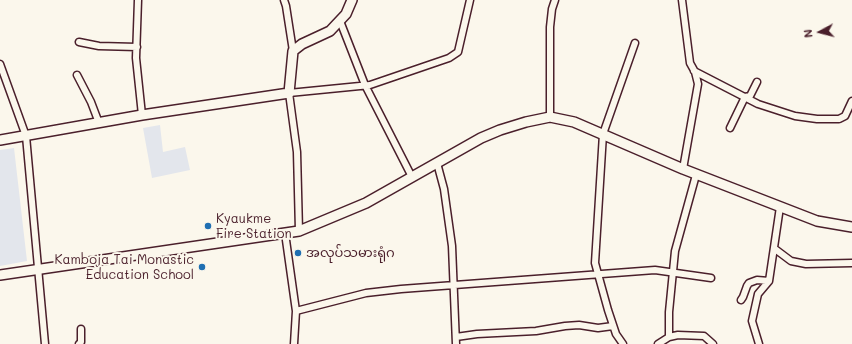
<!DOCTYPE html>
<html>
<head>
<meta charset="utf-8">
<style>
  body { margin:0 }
  #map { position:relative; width:852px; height:344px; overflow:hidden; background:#fbf7ec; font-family:Mali,sans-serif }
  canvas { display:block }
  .north { position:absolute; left:800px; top:12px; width:40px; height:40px; -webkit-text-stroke:3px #fbf7ec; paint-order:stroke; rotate:263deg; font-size:11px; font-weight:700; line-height:16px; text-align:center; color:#4a1f2b }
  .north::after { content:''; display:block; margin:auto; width:14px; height:18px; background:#4a1f2b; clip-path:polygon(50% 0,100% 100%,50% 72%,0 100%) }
</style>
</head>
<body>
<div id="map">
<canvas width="852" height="344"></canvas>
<div class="north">N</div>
</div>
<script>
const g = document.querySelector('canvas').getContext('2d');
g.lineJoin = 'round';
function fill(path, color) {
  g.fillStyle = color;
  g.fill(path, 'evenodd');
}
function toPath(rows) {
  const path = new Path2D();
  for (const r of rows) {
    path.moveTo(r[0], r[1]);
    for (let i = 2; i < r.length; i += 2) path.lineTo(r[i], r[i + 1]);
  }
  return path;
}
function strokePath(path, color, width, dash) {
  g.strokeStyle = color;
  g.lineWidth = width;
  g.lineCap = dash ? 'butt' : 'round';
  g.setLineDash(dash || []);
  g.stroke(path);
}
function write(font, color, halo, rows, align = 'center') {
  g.font = font + ' Mali,"Noto Sans Myanmar",sans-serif';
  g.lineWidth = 4;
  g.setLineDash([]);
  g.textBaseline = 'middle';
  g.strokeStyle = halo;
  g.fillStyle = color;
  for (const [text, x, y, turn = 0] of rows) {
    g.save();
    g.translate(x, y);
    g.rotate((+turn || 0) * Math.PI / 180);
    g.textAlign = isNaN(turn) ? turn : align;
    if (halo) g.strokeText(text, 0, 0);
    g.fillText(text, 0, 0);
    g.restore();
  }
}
fill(toPath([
  [160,125,163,152,185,147,190,170,152,178,143,128],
  [14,148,27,261,0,266,0,150]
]), '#e3e6ec');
const street = toPath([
  [138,0,136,58,142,115],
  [284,0,286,6,293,51],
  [682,0,690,63,695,72,698,84,683,169],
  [340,21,365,85,412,177],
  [79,42,99,46,137,47],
  [0,64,26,136,45,344],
  [694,71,758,104,795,116,817,119,839,119,845,116,852,101],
  [77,75,91,102,99,123],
  [550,117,550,27,552,9,555,0],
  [730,128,745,97,750,96,757,82],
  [437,163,444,189,452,246,456,344],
  [299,231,297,152,289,93,370,85,449,58,458,52,470,0],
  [285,233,296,311,294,344],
  [775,249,791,261,806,264,852,263],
  [741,300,743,297,747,286,749,283,757,280,769,281],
  [296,311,366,293,401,289,655,270,711,278],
  [456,337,477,334,536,331,565,326,579,325,598,328,613,326],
  [669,337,669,312,675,251,696,175],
  [79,344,81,342,81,329],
  [623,344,616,334,608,310,595,263,603,134,635,43],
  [658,344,669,337,678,335,704,336,713,344],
  [759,344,752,321,758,294,769,281,780,207]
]);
const secondary = toPath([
  [0,140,142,115,289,93,293,51,302,44,330,31,346,14,352,0],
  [0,275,299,231,366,203,481,138,500,130,526,122,550,117,574,122,683,169,817,221,852,227]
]);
strokePath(street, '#4a1f2b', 9);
strokePath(secondary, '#4a1f2b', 12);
strokePath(street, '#fbf7ec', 6);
strokePath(secondary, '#fbf7ec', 9);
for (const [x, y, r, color] of [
  [208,226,4,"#1f6fb2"],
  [298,253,4,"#1f6fb2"],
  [202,267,4,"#1f6fb2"]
]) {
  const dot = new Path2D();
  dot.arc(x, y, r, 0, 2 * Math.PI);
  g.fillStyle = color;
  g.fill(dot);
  strokePath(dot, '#fbf7ec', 1.5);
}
write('13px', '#4a1f2b', '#fbf7ec', [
  ["Kyaukme",216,219],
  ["Fire Station",216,234],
  ["အလုပ်သမားရုံဂ",306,253],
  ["Kamboja Tai Monastic",194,260,"right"],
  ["Education School",194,275,"right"]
], 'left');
</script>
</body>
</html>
